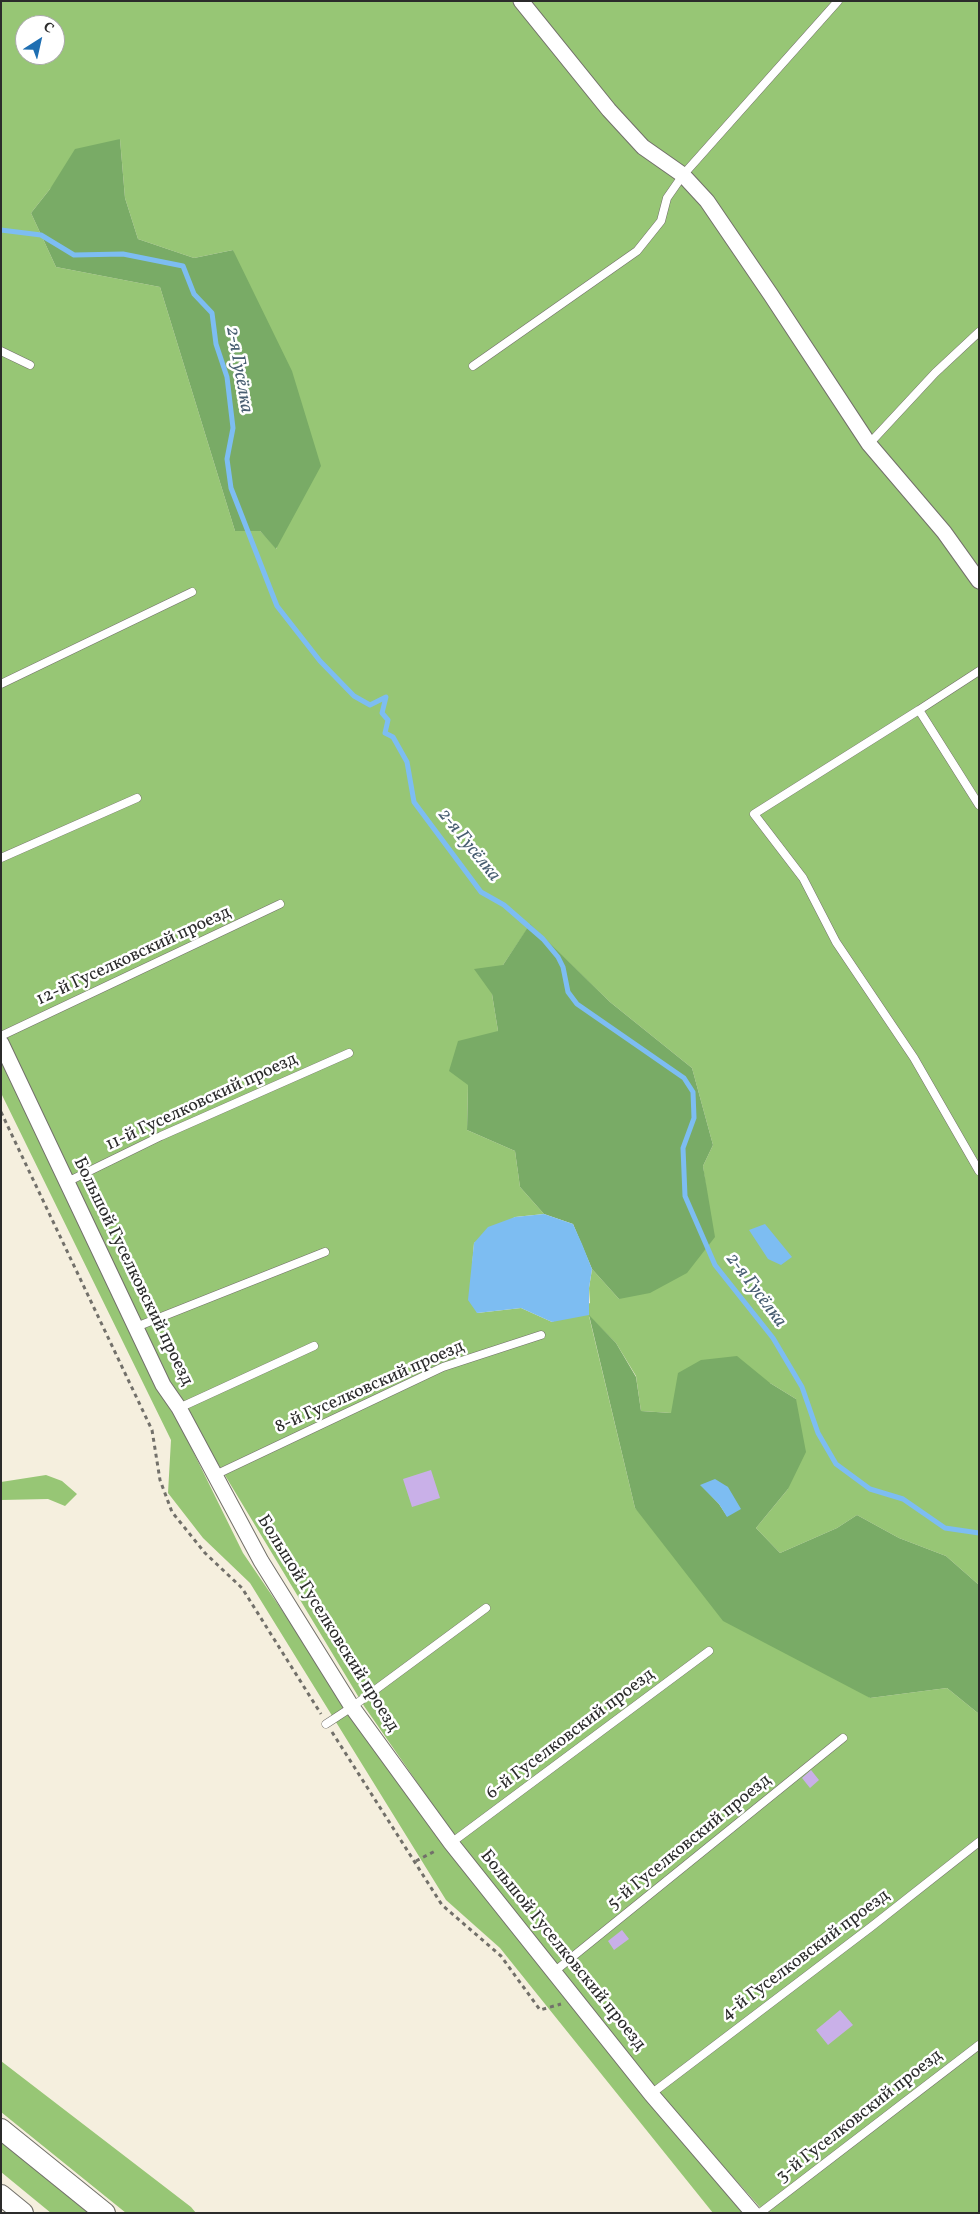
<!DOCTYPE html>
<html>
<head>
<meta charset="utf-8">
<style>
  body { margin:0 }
  #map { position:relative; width:980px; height:2214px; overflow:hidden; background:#f5efde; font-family:Vollkorn,serif }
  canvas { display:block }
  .frame { position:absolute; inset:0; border:2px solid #2b2b2b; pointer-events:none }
  .north { position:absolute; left:15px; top:15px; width:50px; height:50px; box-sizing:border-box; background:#fff; border:1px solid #aaa; border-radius:50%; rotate:35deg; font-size:14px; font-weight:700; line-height:20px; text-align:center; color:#2b2b2b }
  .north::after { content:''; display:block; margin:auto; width:18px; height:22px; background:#1f6fb2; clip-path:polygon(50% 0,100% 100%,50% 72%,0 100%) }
</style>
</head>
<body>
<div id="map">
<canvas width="980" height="2214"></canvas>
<div class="frame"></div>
<div class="north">С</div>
</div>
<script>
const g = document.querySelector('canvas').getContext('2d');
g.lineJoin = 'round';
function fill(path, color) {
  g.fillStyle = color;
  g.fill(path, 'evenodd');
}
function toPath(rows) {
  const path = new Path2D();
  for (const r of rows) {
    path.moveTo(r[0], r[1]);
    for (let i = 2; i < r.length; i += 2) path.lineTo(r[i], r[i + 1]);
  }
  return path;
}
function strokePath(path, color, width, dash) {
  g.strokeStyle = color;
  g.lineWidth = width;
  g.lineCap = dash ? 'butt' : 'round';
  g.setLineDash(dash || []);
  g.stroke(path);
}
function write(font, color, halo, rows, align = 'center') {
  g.font = font + ' Vollkorn,serif';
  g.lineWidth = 5;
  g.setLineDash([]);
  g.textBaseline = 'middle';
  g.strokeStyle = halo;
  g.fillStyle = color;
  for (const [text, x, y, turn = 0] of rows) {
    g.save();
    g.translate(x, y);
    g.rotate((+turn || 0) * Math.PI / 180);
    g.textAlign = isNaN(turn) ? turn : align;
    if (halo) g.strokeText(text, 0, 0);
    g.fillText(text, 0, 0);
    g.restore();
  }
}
fill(toPath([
  [1,1,979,1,979,1585,946,1556,899,1538,857,1515,837,1528,780,1553,756,1528,788,1489,796,1399,770,1383,671,1413,641,1411,636,1376,616,1343,589,1316,635,1508,870,1698,947,1688,979,1714,979,2213,765,2213,645,2078,453,1834,364,1706,170,1384,1,1029],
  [25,25,55,25,55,55,25,55],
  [120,139,125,198,138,239,194,258,233,250,277,549,260,531,235,531,160,287,56,267,31,213,50,189],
  [530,925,610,1002,692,1068,713,1145,703,1166,707,1196,619,1299,592,1269,589,1288,590,1303,552,1322,521,1308,477,1313,472,1267,474,1243,515,1217,544,1214,520,1187,515,1151,467,1130,468,1085,498,1031,492,994,503,965],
  [1,1061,243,1553,335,1688,748,2213,713,2213,500,1948,446,1900,250,1583,203,1538,168,1493,171,1440,1,1093],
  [46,1475,62,1481,77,1494,65,1506,48,1499,1,1500,1,1482],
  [1,2061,191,2207,196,2213,126,2213,1,2112],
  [1,2134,98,2213,51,2213,1,2172]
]), '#97c675');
fill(toPath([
  [120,139,125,198,138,239,194,258,233,250,292,371,321,466,276,549,260,531,235,531,160,287,56,267,31,213,50,189,75,149],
  [530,924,610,1002,692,1068,713,1145,703,1166,715,1237,687,1273,650,1293,619,1299,592,1269,573,1224,544,1214,520,1187,515,1151,467,1130,468,1085,449,1071,458,1041,498,1031,492,994,474,969,503,965],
  [589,1315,616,1343,636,1377,641,1411,671,1413,678,1373,701,1360,737,1356,770,1383,796,1399,806,1452,788,1489,756,1528,780,1553,837,1528,857,1515,899,1538,946,1556,979,1585,979,1714,947,1688,870,1698,723,1621,635,1508],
  [701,1485,728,1487,727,1516,719,1504]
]), '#79ab66');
fill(toPath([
  [544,1214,573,1224,582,1244,592,1269,589,1288,589,1315,552,1322,521,1308,477,1313,468,1300,474,1243,488,1227,515,1217],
  [765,1224,792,1257,781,1265,768,1259,749,1230],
  [715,1479,728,1487,741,1509,727,1517,719,1504,700,1485]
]), '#7dbdf2');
strokePath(toPath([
  [1,230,41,235,74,255,123,254,183,266,194,294,212,313,216,344,227,377,233,428,227,459,231,488,277,606,320,661,354,696,370,705,386,697,382,713,388,720,385,733,393,737,407,762,414,802,481,892,504,905,543,939,558,957,563,967,568,992,577,1004,684,1078,693,1092,694,1118,683,1148,685,1196,715,1265,773,1338,802,1387,818,1433,836,1464,870,1489,903,1499,945,1528,979,1533]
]), '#7dbdf2', 5);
fill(toPath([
  [431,1470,440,1498,412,1507,403,1479],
  [811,1770,819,1780,810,1788,802,1778],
  [622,1930,629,1939,614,1950,608,1941],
  [840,2010,853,2025,828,2045,816,2030]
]), '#c9b0e8');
const lane = toPath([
  [1,351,30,365],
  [473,366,637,251,661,221,667,198,683,175,838,1],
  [869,444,935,373,979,332],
  [1,684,192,592],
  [919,710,979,671],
  [979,805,919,710,754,814,803,878,836,942,914,1058,979,1171],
  [1,858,137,798],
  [1,1036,280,904],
  [67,1182,161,1136,349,1053],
  [136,1327,325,1252],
  [179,1408,314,1346],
  [215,1475,443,1367,541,1335],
  [326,1724,352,1707,486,1608],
  [451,1843,709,1651],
  [555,1971,843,1738],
  [651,2094,871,1927,979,1842],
  [760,2213,979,2045]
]);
const street = toPath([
  [521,1,609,110,643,147,683,175,707,201,771,295,869,444,944,532,979,581],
  [1,1043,163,1385,179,1408,261,1561,352,1707,451,1843,651,2094,753,2213]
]);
const secondary = toPath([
  [1,2129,105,2213],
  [1,2195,23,2213]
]);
strokePath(lane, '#72706a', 9);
strokePath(street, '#72706a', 17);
strokePath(secondary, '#72706a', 22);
strokePath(toPath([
  [1,1112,152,1430,160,1480,172,1512,205,1553,242,1588,321,1714],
  [332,1732,442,1905,501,1956,540,2010,561,2004],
  [416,1861,437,1850]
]), '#72706a', 3, [4, 4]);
strokePath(lane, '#fff', 8);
strokePath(street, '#fff', 15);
strokePath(secondary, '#fff', 20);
write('18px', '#2b2b2b', '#fff', [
  ["12-й Гуселковский проезд",134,957,-25],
  ["11-й Гуселковский проезд",202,1103,-25],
  ["Большой Гуселковский проезд",132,1272,64],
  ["8-й Гуселковский проезд",370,1388,-24],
  ["Большой Гуселковский проезд",327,1624,58],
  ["6-й Гуселковский проезд",571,1735,-37],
  ["5-й Гуселковский проезд",690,1843,-39],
  ["Большой Гуселковский проезд",562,1951,51],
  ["4-й Гуселковский проезд",806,1956,-37],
  ["3-й Гуселковский проезд",860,2117,-38]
]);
write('italic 19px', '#485e71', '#fff', [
  ["2-я Гусёлка",238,370,80],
  ["2-я Гусёлка",468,846,51],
  ["2-я Гусёлка",755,1291,53]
]);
</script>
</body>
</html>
